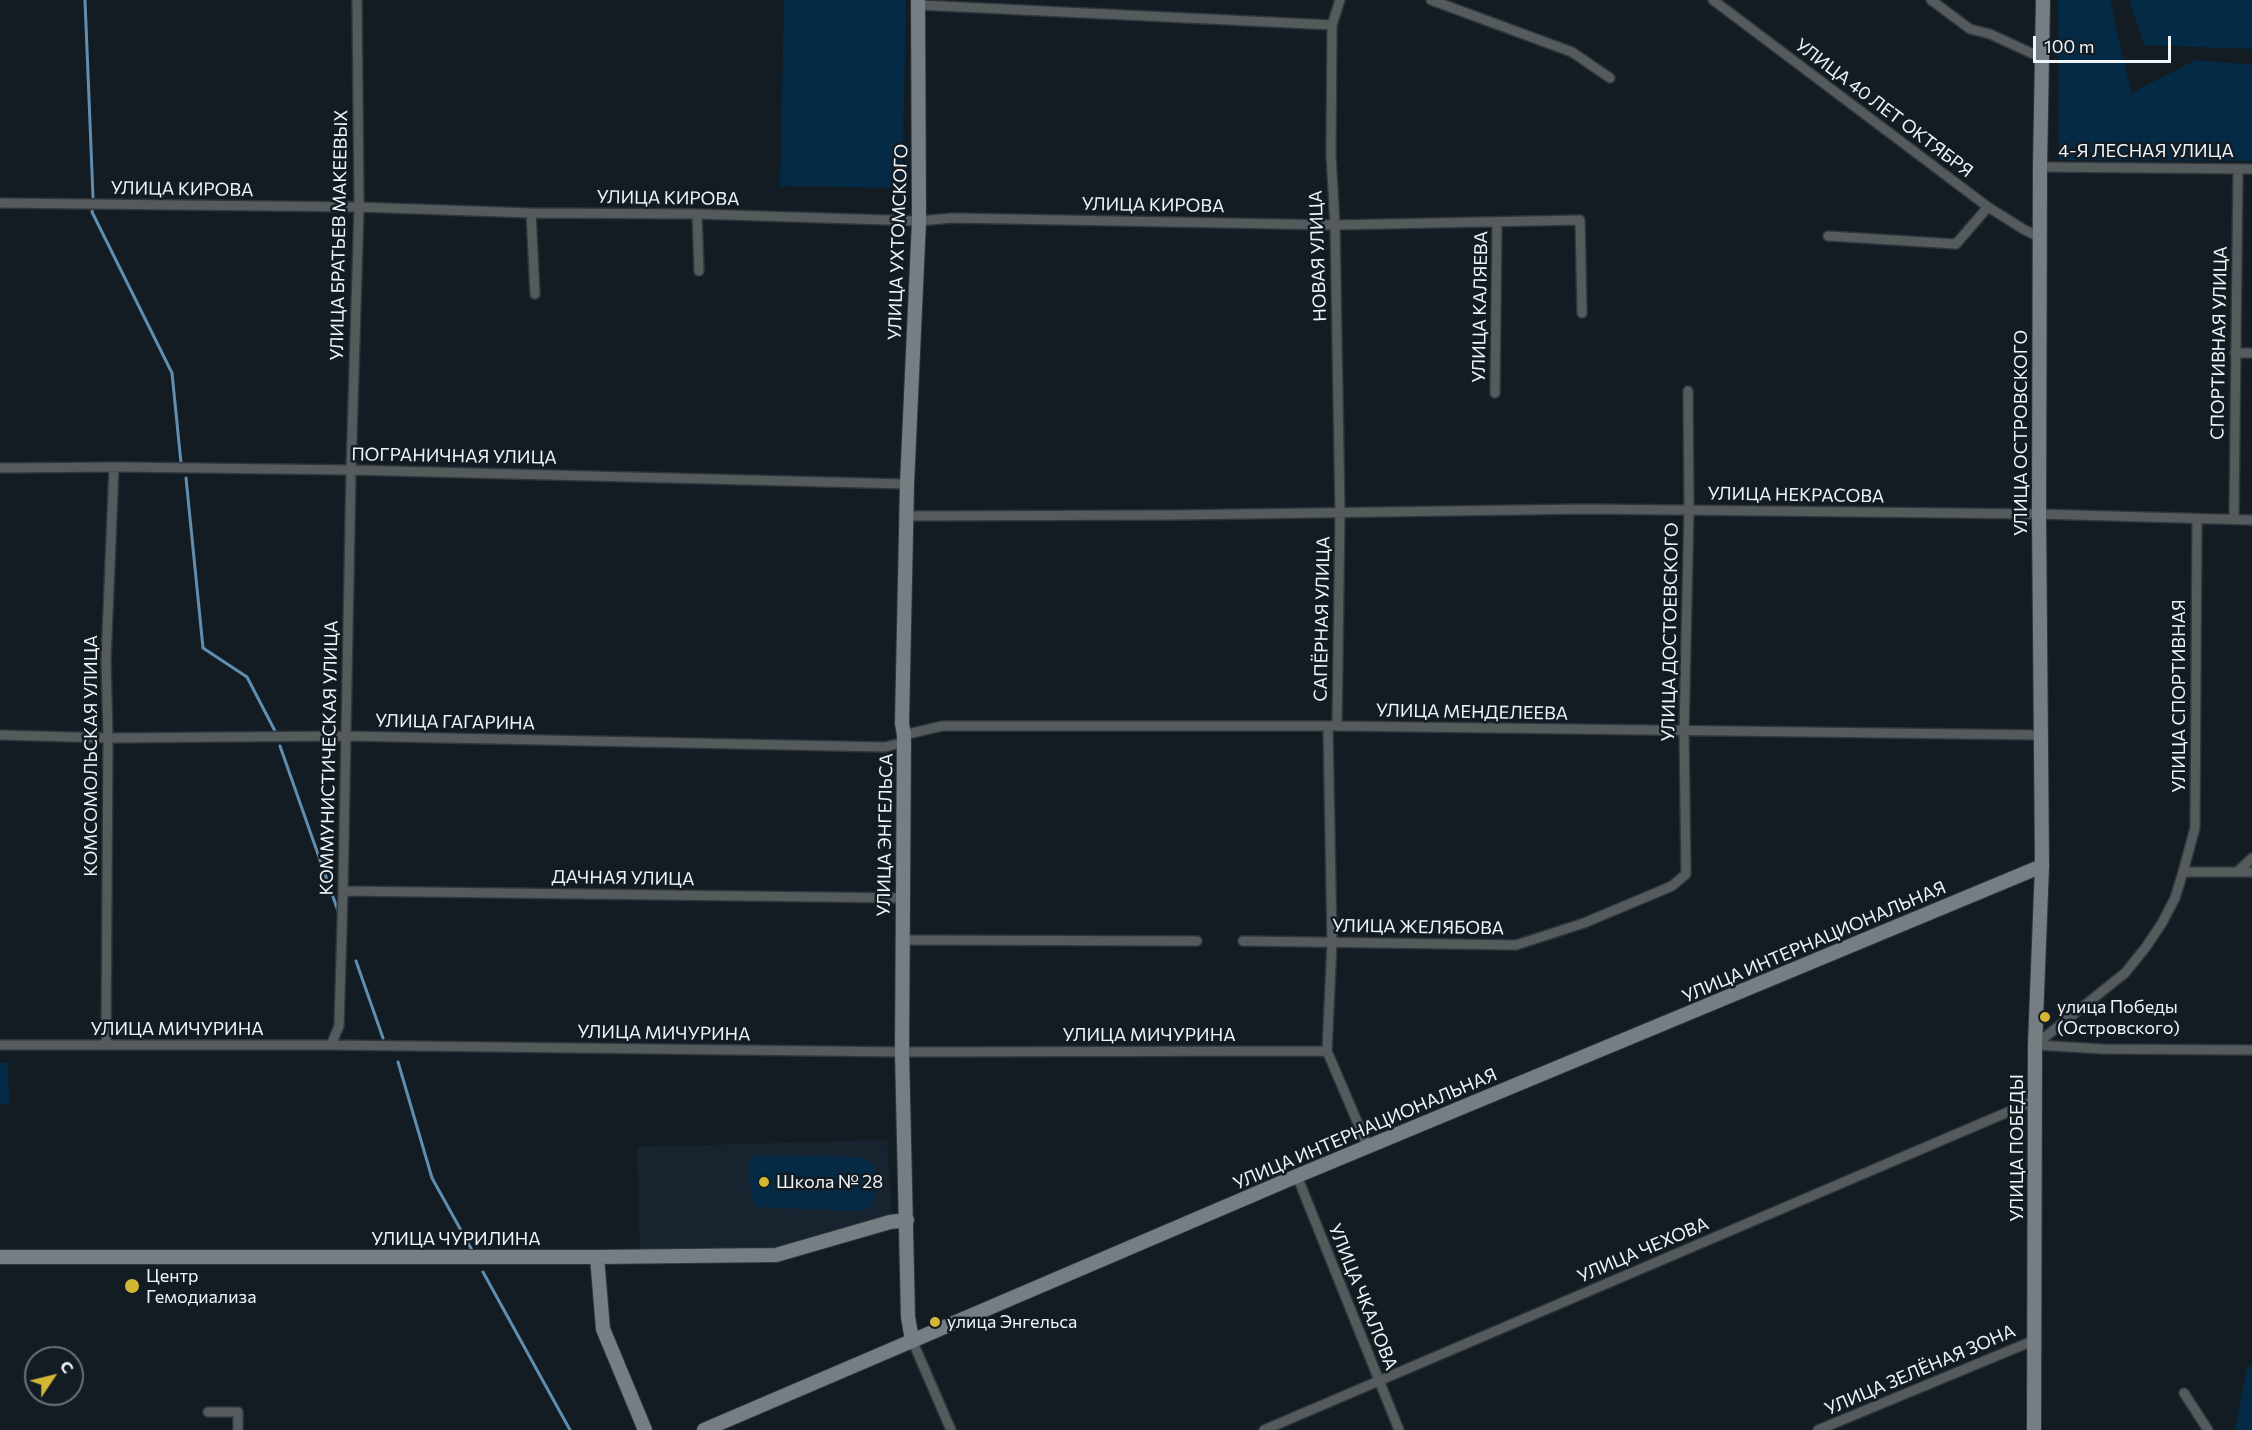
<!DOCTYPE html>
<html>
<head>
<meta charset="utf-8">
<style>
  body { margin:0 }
  #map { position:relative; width:2252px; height:1430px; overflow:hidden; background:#141c23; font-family:Commissioner,sans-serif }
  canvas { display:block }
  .north { position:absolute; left:24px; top:1346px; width:60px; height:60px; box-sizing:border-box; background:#141c23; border:2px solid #6c7279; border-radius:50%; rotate:55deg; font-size:16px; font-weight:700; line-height:24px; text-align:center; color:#eff4f9 }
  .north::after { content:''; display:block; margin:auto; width:21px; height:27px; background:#d4b635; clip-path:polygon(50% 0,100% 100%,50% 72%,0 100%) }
  .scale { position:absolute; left:2033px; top:36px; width:138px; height:27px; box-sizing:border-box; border:3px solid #eff4f9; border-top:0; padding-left:8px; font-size:18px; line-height:21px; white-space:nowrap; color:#eff4f9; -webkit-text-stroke:4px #141c23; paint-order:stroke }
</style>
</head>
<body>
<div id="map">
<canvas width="2252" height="1430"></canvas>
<div class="north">С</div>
<div class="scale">100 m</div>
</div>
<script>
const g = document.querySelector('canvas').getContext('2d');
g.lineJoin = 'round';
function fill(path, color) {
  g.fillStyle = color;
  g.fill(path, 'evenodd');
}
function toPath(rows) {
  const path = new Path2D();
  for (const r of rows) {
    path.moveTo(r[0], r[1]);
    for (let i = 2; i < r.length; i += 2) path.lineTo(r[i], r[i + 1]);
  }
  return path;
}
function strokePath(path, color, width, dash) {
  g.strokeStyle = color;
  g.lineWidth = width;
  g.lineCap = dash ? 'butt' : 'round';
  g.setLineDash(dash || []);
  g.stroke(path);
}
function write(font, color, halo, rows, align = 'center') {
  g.font = font + ' Commissioner,sans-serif';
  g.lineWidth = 5;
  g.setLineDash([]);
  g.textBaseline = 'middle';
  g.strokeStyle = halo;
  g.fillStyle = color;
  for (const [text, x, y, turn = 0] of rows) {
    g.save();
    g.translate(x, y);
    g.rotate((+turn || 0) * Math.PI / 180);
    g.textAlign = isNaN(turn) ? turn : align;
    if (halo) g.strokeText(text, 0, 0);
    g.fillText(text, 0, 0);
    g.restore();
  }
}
fill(toPath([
  [887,1140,892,1217,780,1248,640,1251,637,1147]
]), '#172430');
fill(toPath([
  [784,0,906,0,902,188,780,186],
  [2058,0,2110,0,2131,93,2196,60,2252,65,2252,161,2059,160],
  [2129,0,2252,0,2252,49,2144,45],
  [0,1063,8,1063,9,1104,0,1104],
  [754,1155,861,1157,872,1163,876,1171,876,1197,872,1206,863,1211,756,1207,752,1199,748,1164],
  [2252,1365,2252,1430,2235,1430,2247,1367]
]), '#052a45');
strokePath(toPath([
  [85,0,93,197],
  [93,208,92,212,172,373,181,463],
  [186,478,203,648,247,677,275,731],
  [280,746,338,911],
  [356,961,383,1038],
  [398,1062,432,1178,473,1252],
  [483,1272,570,1430]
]), '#608eb1', 3);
const street = toPath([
  [1431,0,1572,52,1610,78],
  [1713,0,1988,207,2023,229,2039,237],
  [1931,0,1970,29,1990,34,2042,58],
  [919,5,1332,25],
  [2040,167,2252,169],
  [0,203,359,207,531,213,697,214,919,221,952,218,1335,225,1580,220,1582,313],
  [531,213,535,294],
  [697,214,699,271],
  [1828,236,1956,244,1988,207],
  [2235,353,2252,353],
  [1495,393,1497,222],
  [0,468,121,467,351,470,907,484],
  [906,516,1175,515,1585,509,2039,514,2252,520],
  [2234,518,2238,169],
  [1337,726,1340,512,1335,225,1331,155,1332,25,1340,0],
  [1328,727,1332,942,1327,1051,1368,1147],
  [0,735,108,738,347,736,885,747,901,743,904,735,942,726,1337,726,2041,735],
  [2183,872,2195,828,2197,520],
  [2237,872,2252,858],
  [343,891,902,898],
  [903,940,1197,941],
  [1243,941,1516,945,1584,923,1672,886,1686,874,1684,731,1689,509,1688,391],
  [0,1045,331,1045,902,1052,1327,1051],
  [106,1045,108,738,106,660,114,467],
  [331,1045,339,1026,343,891,351,470,359,207,357,0],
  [2035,1045,2125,973,2146,947,2162,923,2175,898,2183,872,2252,872],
  [2035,1045,2103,1049,2252,1050],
  [1297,1176,1399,1430],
  [912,1340,951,1430],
  [2184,1393,2208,1430],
  [208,1412,238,1412,238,1430],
  [1264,1430,2036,1100],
  [1818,1430,2035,1340]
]);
const secondary = toPath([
  [0,1257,597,1257,776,1255,890,1222,907,1220],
  [597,1257,603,1329,645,1430],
  [912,1340,908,1317,902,1052,904,735,902,723,907,484,919,221,918,0],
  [704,1430,1297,1176,2042,866],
  [2034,1430,2035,1045,2042,866,2039,514,2040,167,2043,0]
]);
strokePath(street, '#2e363d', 12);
strokePath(secondary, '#2e363d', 16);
strokePath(street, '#555a5d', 9);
strokePath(secondary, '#767d83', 14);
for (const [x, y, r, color] of [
  [2045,1017,6,"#d4b635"],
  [764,1182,6,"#d4b635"],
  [132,1286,8,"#d4b635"],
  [935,1322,6,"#d4b635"]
]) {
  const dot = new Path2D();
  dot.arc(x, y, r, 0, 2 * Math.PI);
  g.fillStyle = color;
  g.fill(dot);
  strokePath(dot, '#141c23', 2);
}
write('18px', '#eff4f9', '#141c23', [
  ["УЛИЦА 40 ЛЕТ ОКТЯБРЯ",1884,108,37],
  ["4-Я ЛЕСНАЯ УЛИЦА",2146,151],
  ["УЛИЦА КИРОВА",182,189,1],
  ["УЛИЦА КИРОВА",668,198,1],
  ["УЛИЦА КИРОВА",1153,205,1],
  ["УЛИЦА БРАТЬЕВ МАКЕЕВЫХ",339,235,-89],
  ["УЛИЦА УХТОМСКОГО",898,242,-88],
  ["НОВАЯ УЛИЦА",1318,256,-92],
  ["УЛИЦА КАЛЯЕВА",1480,307,-89],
  ["СПОРТИВНАЯ УЛИЦА",2219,343,-89],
  ["УЛИЦА ОСТРОВСКОГО",2021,433,-90],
  ["ПОГРАНИЧНАЯ УЛИЦА",454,456,1],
  ["УЛИЦА НЕКРАСОВА",1796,495,1],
  ["САПЁРНАЯ УЛИЦА",1322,619,-89],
  ["УЛИЦА ДОСТОЕВСКОГО",1670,632,-89],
  ["УЛИЦА СПОРТИВНАЯ",2179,696,-90],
  ["УЛИЦА МЕНДЕЛЕЕВА",1472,712,1],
  ["УЛИЦА ГАГАРИНА",455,722,1],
  ["КОМСОМОЛЬСКАЯ УЛИЦА",91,756,-90],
  ["КОММУНИСТИЧЕСКАЯ УЛИЦА",329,758,-89],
  ["УЛИЦА ЭНГЕЛЬСА",885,835,-89],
  ["ДАЧНАЯ УЛИЦА",623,878,1],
  ["УЛИЦА ЖЕЛЯБОВА",1418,927,1],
  ["УЛИЦА ИНТЕРНАЦИОНАЛЬНАЯ",1814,942,-23],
  ["УЛИЦА МИЧУРИНА",177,1029],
  ["УЛИЦА МИЧУРИНА",664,1033,1],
  ["УЛИЦА МИЧУРИНА",1149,1035],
  ["УЛИЦА ИНТЕРНАЦИОНАЛЬНАЯ",1365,1129,-23],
  ["УЛИЦА ПОБЕДЫ",2017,1148,-90],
  ["УЛИЦА ЧУРИЛИНА",456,1239],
  ["УЛИЦА ЧЕХОВА",1643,1250,-23],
  ["УЛИЦА ЧКАЛОВА",1363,1297,68],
  ["УЛИЦА ЗЕЛЁНАЯ ЗОНА",1920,1370,-23]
]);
write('18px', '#eff4f9', '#141c23', [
  ["улица Победы",2057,1007],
  ["(Островского)",2057,1028],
  ["Школа № 28",776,1182],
  ["Центр",146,1276],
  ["Гемодиализа",146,1297],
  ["улица Энгельса",947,1322]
], 'left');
</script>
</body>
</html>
